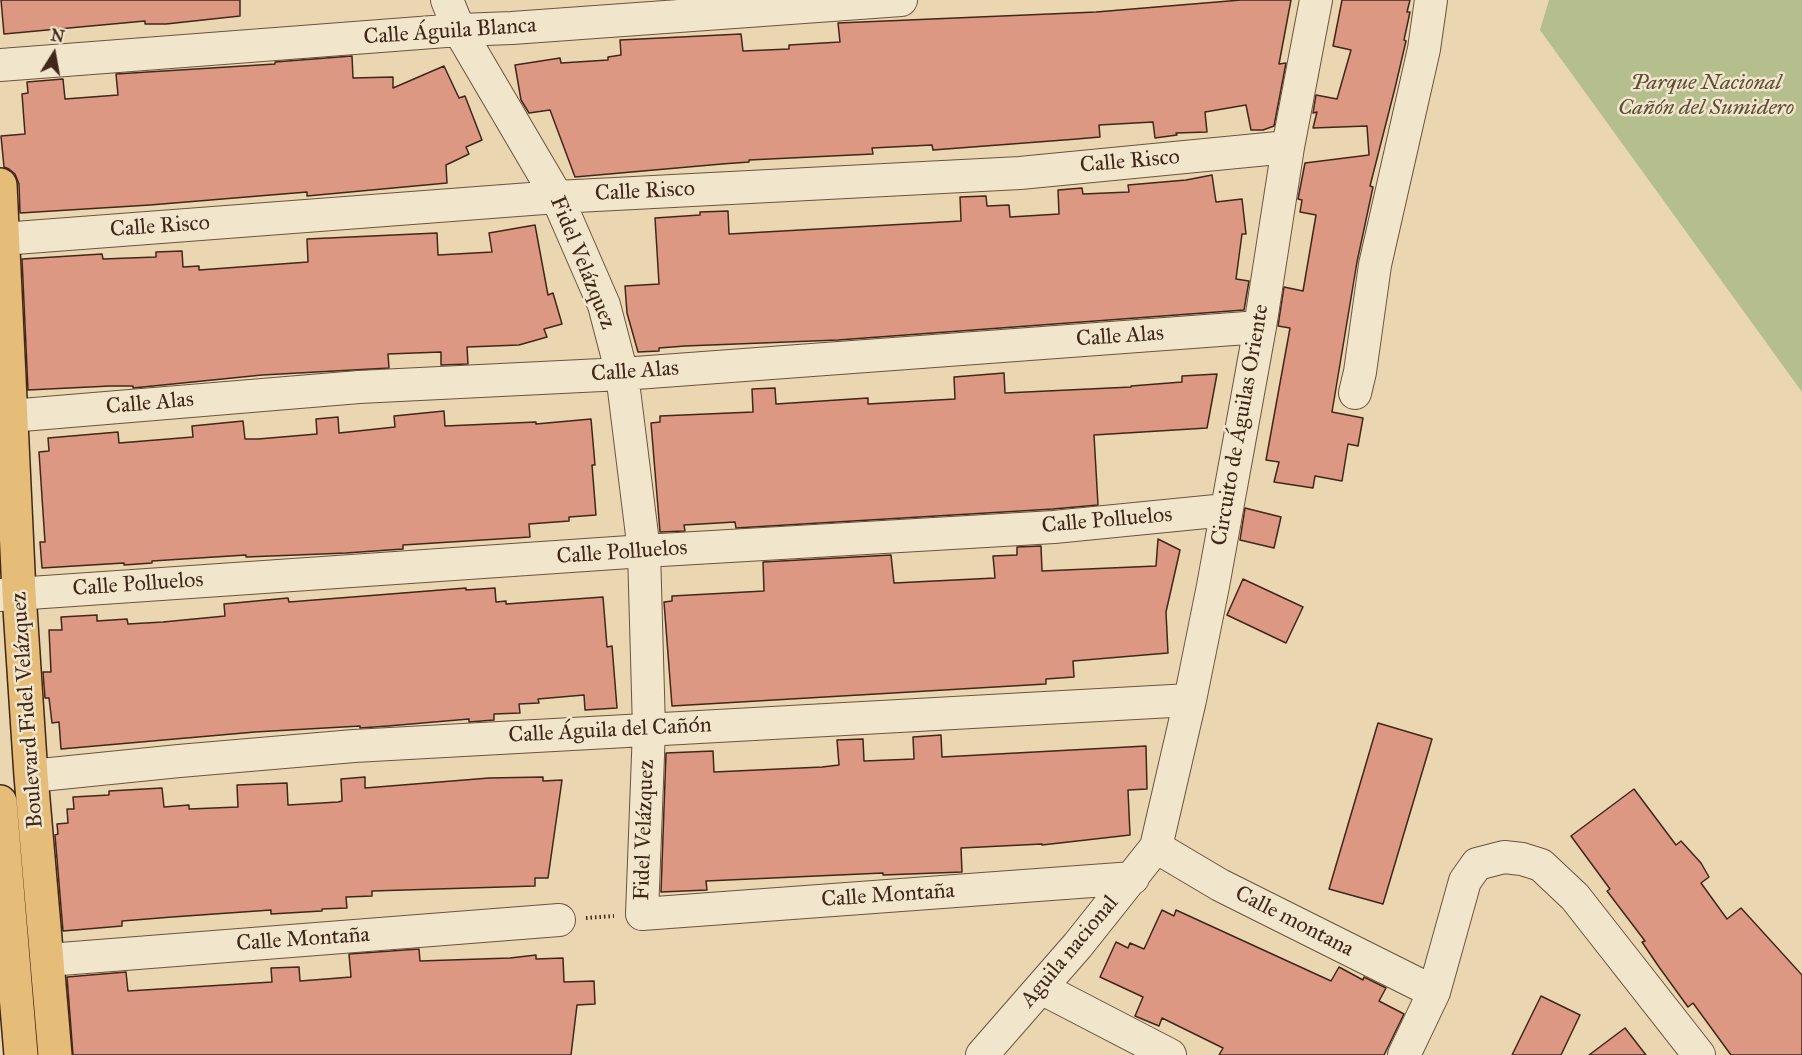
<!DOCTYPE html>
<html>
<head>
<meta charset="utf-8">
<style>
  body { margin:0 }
  #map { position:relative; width:1802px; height:1055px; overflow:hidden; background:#ead7b1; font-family:"IM FELL Great Primer",serif }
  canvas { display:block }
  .north { position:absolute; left:24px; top:24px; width:60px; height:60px; -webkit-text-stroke:4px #f1e5cc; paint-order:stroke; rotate:11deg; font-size:16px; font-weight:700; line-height:24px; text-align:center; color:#402719 }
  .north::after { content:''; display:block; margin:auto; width:21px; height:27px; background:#402719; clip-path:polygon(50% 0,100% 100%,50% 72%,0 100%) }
</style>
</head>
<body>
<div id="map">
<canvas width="1802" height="1055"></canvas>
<div class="north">N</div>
</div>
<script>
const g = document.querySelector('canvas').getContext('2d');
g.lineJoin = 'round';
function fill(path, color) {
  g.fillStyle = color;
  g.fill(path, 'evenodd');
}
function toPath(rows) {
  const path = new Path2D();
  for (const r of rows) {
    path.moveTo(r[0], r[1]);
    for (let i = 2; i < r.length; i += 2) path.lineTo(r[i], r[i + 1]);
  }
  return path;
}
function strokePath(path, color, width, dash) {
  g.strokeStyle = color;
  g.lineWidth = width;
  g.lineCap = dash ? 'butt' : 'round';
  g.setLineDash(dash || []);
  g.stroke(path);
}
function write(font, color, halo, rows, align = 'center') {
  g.font = font + ' "IM FELL Great Primer",serif';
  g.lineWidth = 5;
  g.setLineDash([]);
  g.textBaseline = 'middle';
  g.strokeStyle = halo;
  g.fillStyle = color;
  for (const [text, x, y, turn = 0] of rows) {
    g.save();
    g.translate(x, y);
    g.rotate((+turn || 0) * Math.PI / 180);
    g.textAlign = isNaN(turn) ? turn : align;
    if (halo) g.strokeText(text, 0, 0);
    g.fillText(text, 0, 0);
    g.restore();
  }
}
fill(toPath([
  [1549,0,1802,0,1802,392,1540,30]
]), '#b5be8d');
const building = toPath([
  [1,0,240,0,240,16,166,24,145,24,145,21,4,34,1,0],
  [1241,0,1291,0,1279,64,1286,63,1274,126,1263,130,1251,130,1246,105,1205,112,1207,132,1176,133,1177,135,1155,138,1153,122,1099,125,1100,137,1077,139,933,150,932,145,872,148,873,154,749,160,749,162,722,164,575,177,550,110,529,113,521,100,515,65,560,58,561,63,608,60,608,57,621,55,620,40,741,34,743,51,789,49,789,45,840,42,838,23,1096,12,1241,0],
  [1342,0,1410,0,1407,12,1410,12,1404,40,1406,41,1395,88,1370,186,1373,187,1357,262,1332,412,1363,418,1358,446,1348,444,1342,481,1315,476,1313,488,1274,482,1279,462,1266,460,1290,328,1278,326,1284,287,1303,291,1316,215,1300,212,1302,200,1298,199,1305,163,1369,155,1367,126,1313,128,1317,112,1313,113,1316,95,1337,99,1351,50,1333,46,1342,0],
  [352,56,353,78,393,77,393,88,444,66,459,98,465,96,482,140,466,147,469,154,446,165,447,183,307,196,307,192,150,205,20,213,19,184,15,174,9,169,4,167,1,136,25,134,22,94,28,93,27,82,63,79,65,99,118,95,116,74,275,64,275,62,352,56],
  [1212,175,1216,202,1242,199,1246,234,1242,234,1236,279,1249,281,1244,310,838,340,685,346,659,348,659,351,638,352,627,313,625,286,659,284,655,218,700,215,700,212,728,211,729,234,961,221,960,197,986,196,987,206,1009,205,1010,217,1059,214,1058,190,1082,188,1083,194,1129,192,1128,185,1186,180,1212,175],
  [535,225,548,295,553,293,562,324,544,329,547,337,519,345,467,347,468,364,441,365,441,352,388,354,389,368,262,375,133,388,133,386,110,386,28,390,22,259,102,254,103,259,156,257,156,252,182,251,183,267,199,266,199,270,308,262,307,239,437,233,438,255,492,252,489,233,535,225],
  [1004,373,1005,393,1131,387,1131,386,1182,382,1182,376,1217,374,1207,428,1094,435,1098,505,1053,509,736,528,735,522,684,525,685,531,660,532,651,423,660,422,660,416,753,412,752,389,775,388,776,404,868,398,868,404,955,399,954,377,1004,373],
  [444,411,445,426,536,422,536,424,591,419,595,465,592,465,596,515,569,517,569,521,529,524,530,537,403,545,403,549,346,553,246,557,246,555,152,561,152,563,124,565,124,563,42,568,40,542,45,542,39,452,49,451,48,438,118,432,119,443,193,437,192,426,243,421,245,439,258,439,317,434,316,419,338,417,339,433,395,427,394,416,444,411],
  [1245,508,1281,517,1274,548,1240,540,1245,508],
  [1158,539,1180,550,1166,612,1168,653,1073,661,1074,677,1046,679,1046,684,672,706,664,602,672,601,672,596,764,591,763,562,891,555,894,583,995,578,993,556,1017,555,1017,547,1041,546,1042,571,1156,566,1158,539],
  [1243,579,1303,607,1286,643,1227,615,1243,579],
  [466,588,466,590,495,588,496,602,506,601,506,604,603,597,607,647,612,646,617,708,585,710,584,695,538,699,539,703,519,704,520,713,494,714,494,720,469,722,469,719,388,726,360,728,360,726,255,732,61,749,59,722,52,723,49,698,45,698,43,672,51,672,49,630,62,630,61,617,97,615,97,621,127,619,128,624,163,622,225,616,224,604,288,598,289,602,466,588],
  [1378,723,1432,739,1383,904,1329,889,1378,723],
  [941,735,942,757,1146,746,1147,789,1128,790,1130,835,1042,845,1042,844,961,848,962,872,883,875,883,873,706,881,707,890,661,892,666,753,713,751,714,772,822,767,839,765,837,740,863,739,864,761,914,759,913,737,941,735],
  [365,777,365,788,489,778,543,777,543,781,562,780,548,878,535,878,535,886,372,891,372,896,346,897,347,908,322,909,322,911,271,914,271,910,172,917,122,921,122,926,63,931,55,835,58,834,57,824,68,823,67,809,74,809,73,797,109,795,109,791,162,788,164,807,189,805,189,809,238,807,237,785,287,783,288,805,338,802,342,801,341,779,365,777],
  [1634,789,1676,845,1681,841,1701,863,1709,877,1701,883,1727,919,1741,908,1802,975,1802,1055,1731,1055,1693,1003,1688,1007,1659,967,1642,942,1645,941,1607,891,1610,889,1571,836,1634,789],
  [1162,910,1174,916,1176,910,1331,981,1339,967,1363,980,1364,977,1386,988,1379,1001,1404,1014,1384,1055,1219,1055,1223,1048,1162,1018,1159,1026,1135,1016,1143,997,1100,977,1116,942,1128,948,1130,943,1144,949,1162,910],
  [419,949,420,961,510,958,536,955,536,959,563,958,564,982,594,981,595,1004,577,1005,571,1055,73,1055,67,977,126,972,128,991,272,982,271,968,299,967,300,981,326,979,351,977,349,954,419,949],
  [1541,996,1580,1015,1561,1055,1512,1055,1541,996],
  [1625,1028,1646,1055,1589,1055,1625,1028]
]);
fill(building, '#dc9883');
strokePath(building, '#402719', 1.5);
const minor = toPath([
  [447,0,459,30,557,197,604,305,622,374,644,551,649,729,642,914,1133,878],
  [0,65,459,30,512,28,901,0],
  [2,239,557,197,1020,173,1288,147],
  [1355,393,1360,372,1375,265,1424,49,1431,0],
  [10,416,359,387,622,374,1260,327],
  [0,595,644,551,1054,527,1226,510],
  [31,776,179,761,354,746,1190,700],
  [1156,847,1220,885,1434,992],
  [48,960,559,920],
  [1041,988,1170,1055],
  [982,1055,1078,945,1156,847,1190,700,1213,586,1260,327,1288,147,1316,0],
  [1404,1055,1434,992,1465,881,1477,864,1504,857,1522,859,1541,865,1575,897,1699,1055]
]);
const major = toPath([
  [0,185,19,593,31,776,55,1055],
  [0,802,21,1055]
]);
strokePath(minor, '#6a533f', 34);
strokePath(major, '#402719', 36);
strokePath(toPath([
  [586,918,614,916]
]), '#402719', 4, [1.5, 3]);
strokePath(minor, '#f1e5cc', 32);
strokePath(major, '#e5bc78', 33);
write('22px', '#402719', '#f1e5cc', [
  ["Calle Águila Blanca",450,32,-4],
  ["Calle Risco",1130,162,-5],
  ["Calle Risco",645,192,-3],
  ["Calle Risco",160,227,-4],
  ["Fidel Velázquez",582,263,68],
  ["Calle Alas",1120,337,-4],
  ["Calle Alas",635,372,-4],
  ["Calle Alas",150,404,-5],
  ["Circuito de Águilas Oriente",1241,425,-80],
  ["Calle Polluelos",1107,521,-5],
  ["Calle Polluelos",622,553,-4],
  ["Calle Polluelos",138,585,-4],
  ["Boulevard Fidel Velázquez",28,710,-94],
  ["Calle Águila del Cañón",610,731,-3],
  ["Fidel Velázquez",645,830,-88],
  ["Calle Montaña",888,896,-4],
  ["Calle montana",1294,922,27],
  ["Calle Montaña",303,940,-4],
  ["Aguila nacional",1070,952,-50]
]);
write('italic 22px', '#5d4d36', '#f1e5cc', [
  ["Parque Nacional",1706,84],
  ["Cañón del Sumidero",1706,109]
]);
</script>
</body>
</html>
